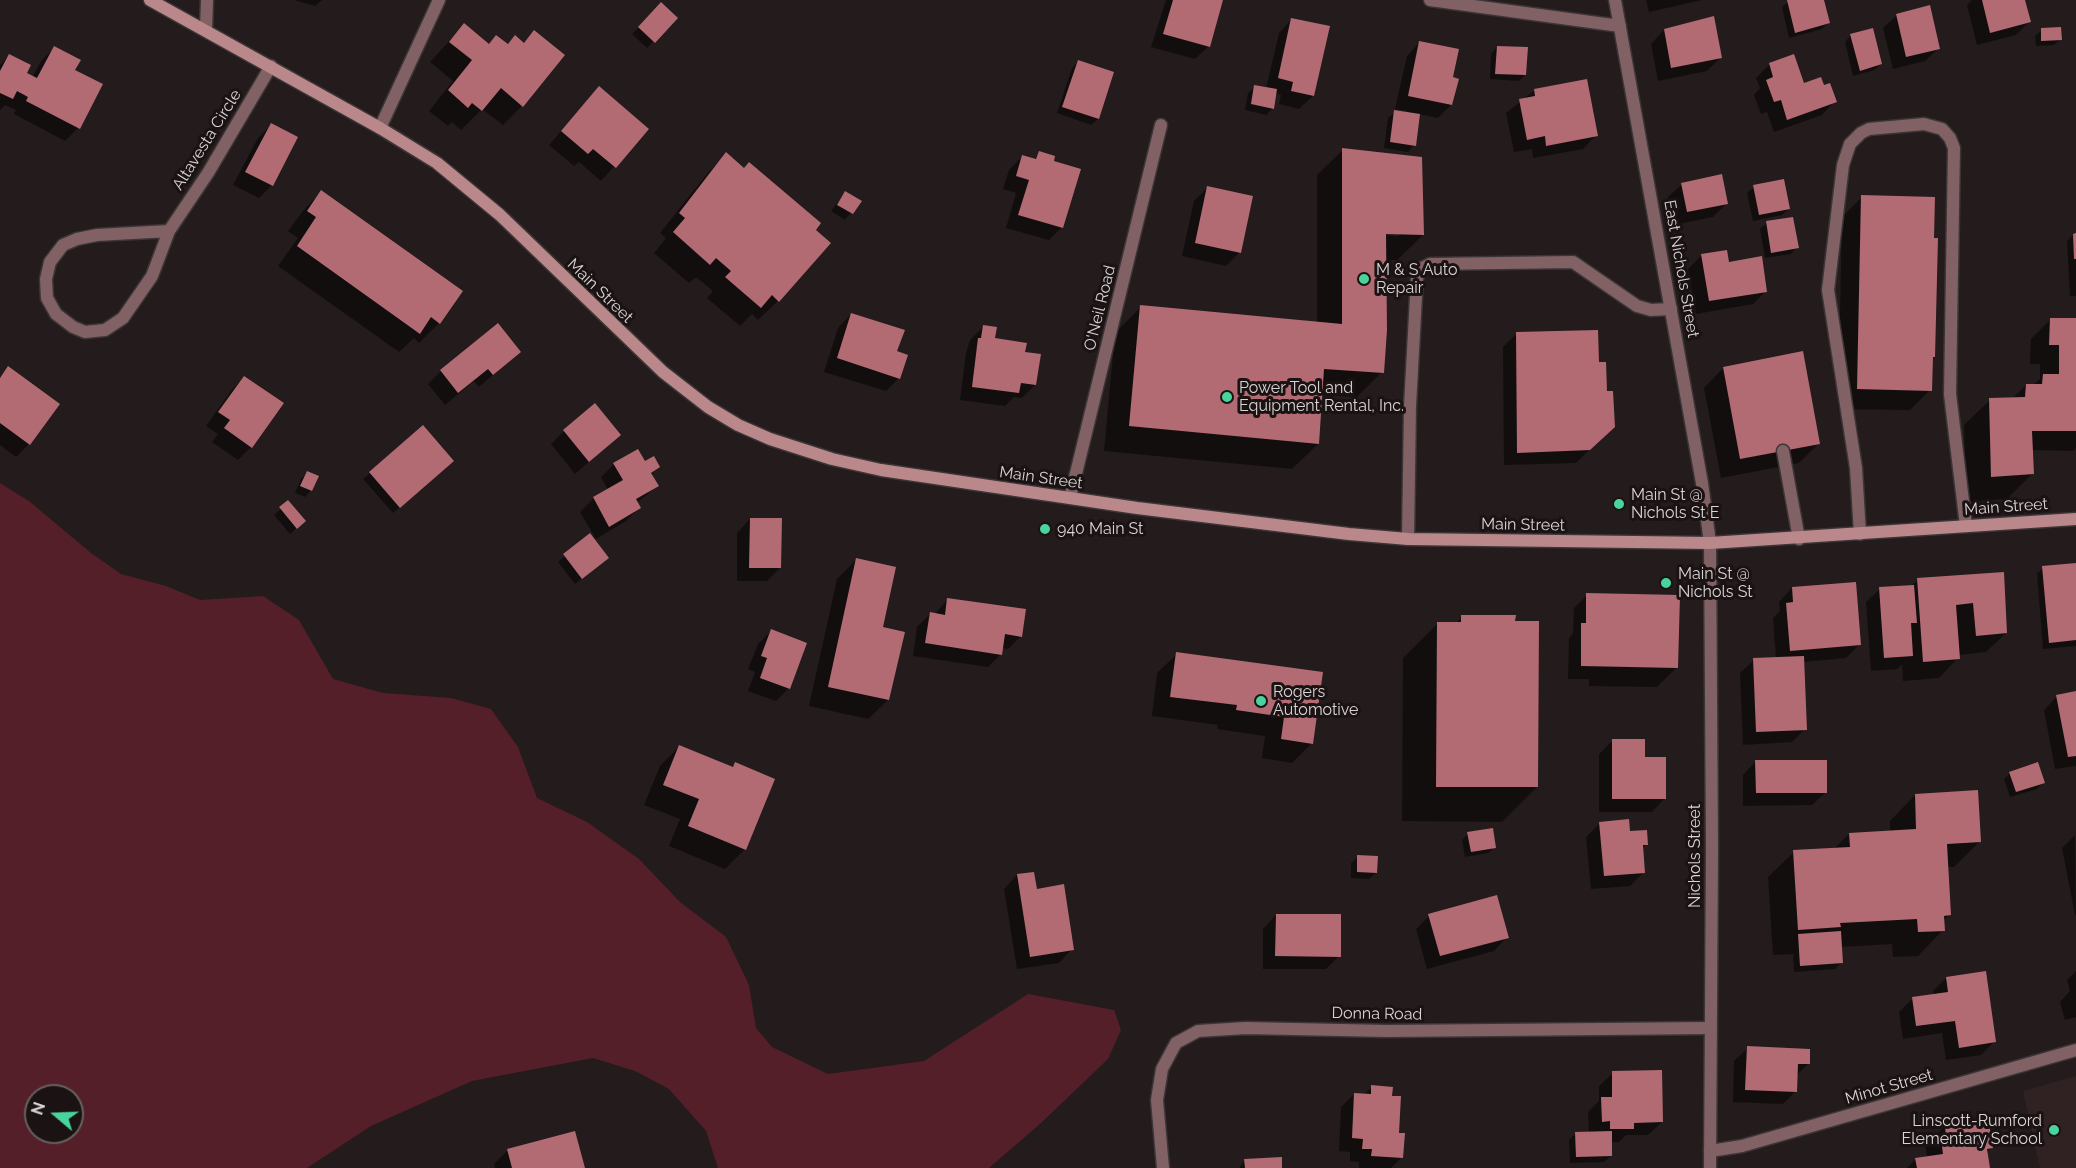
<!DOCTYPE html>
<html>
<head>
<meta charset="utf-8">
<style>
  body { margin:0 }
  #map { position:relative; width:2076px; height:1168px; overflow:hidden; background:#231b1c; font-family:Raleway,sans-serif }
  canvas { display:block }
  .north { position:absolute; left:24px; top:1084px; width:60px; height:60px; box-sizing:border-box; background:#1a1213; border:2px solid #666060; border-radius:50%; rotate:289deg; font-size:16px; font-weight:700; line-height:24px; text-align:center; color:#d9d4d4 }
  .north::after { content:''; display:block; margin:auto; width:21px; height:27px; background:#49d49d; clip-path:polygon(50% 0,100% 100%,50% 72%,0 100%) }
</style>
</head>
<body>
<div id="map">
<canvas width="2076" height="1168"></canvas>
<div class="north">N</div>
</div>
<script>
const g = document.querySelector('canvas').getContext('2d');
g.lineJoin = 'round';
function fill(path, color) {
  g.fillStyle = color;
  g.fill(path, 'evenodd');
}
function toPath(rows) {
  const path = new Path2D();
  for (const r of rows) {
    path.moveTo(r[0], r[1]);
    for (let i = 2; i < r.length; i += 2) path.lineTo(r[i], r[i + 1]);
  }
  return path;
}
function strokePath(path, color, width, dash) {
  g.strokeStyle = color;
  g.lineWidth = width;
  g.lineCap = dash ? 'butt' : 'round';
  g.setLineDash(dash || []);
  g.stroke(path);
}
function write(font, color, halo, rows, align = 'center') {
  g.font = font + ' Raleway,sans-serif';
  g.lineWidth = 6;
  g.setLineDash([]);
  g.textBaseline = 'middle';
  g.strokeStyle = halo;
  g.fillStyle = color;
  for (const [text, x, y, turn = 0] of rows) {
    g.save();
    g.translate(x, y);
    g.rotate((+turn || 0) * Math.PI / 180);
    g.textAlign = isNaN(turn) ? turn : align;
    if (halo) g.strokeText(text, 0, 0);
    g.fillText(text, 0, 0);
    g.restore();
  }
}
fill(toPath([
  [2076,1076,2076,1168,2040,1168,2023,1091]
]), '#302223');
fill(toPath([
  [0,483,29,501,91,553,121,574,166,586,200,600,263,596,299,620,333,679,383,693,451,698,491,709,518,747,537,798,587,822,639,859,680,902,726,937,749,985,756,1028,772,1047,828,1074,924,1061,1028,994,1114,1010,1121,1030,1108,1059,1041,1123,989,1168,718,1168,706,1131,669,1089,635,1071,593,1058,472,1081,371,1126,307,1168,0,1168],
  [36,1096,72,1096,72,1132,36,1132]
]), '#541f28');
fill(toPath([
  [294,0,322,0,315,6],
  [1166,0,1216,0,1209,46,1195,59,1151,47],
  [1646,0,1702,0,1649,12],
  [1791,0,1823,0,1828,23,1822,29,1789,38,1782,7],
  [1972,0,2024,0,2029,22,2016,35,1977,45,1967,5],
  [661,5,676,18,647,48,632,34],
  [1897,15,1939,48,1925,61,1893,69,1883,28],
  [1292,19,1313,96,1299,109,1279,104,1281,95,1275,93,1273,108,1266,115,1245,110,1248,93,1255,87,1266,89,1279,33],
  [464,25,488,45,507,45,515,37,523,44,534,32,522,106,503,125,482,109,461,130,452,122,448,126,429,111,453,81,430,62],
  [1664,30,1720,58,1707,71,1658,81,1651,44],
  [2042,30,2061,39,2054,45,2036,46,2035,36],
  [1851,35,1881,64,1874,70,1853,76,1845,42],
  [1420,42,1451,79,1451,105,1438,118,1419,114,1414,145,1408,152,1384,148,1388,118,1395,112,1407,114,1407,111,1395,109,1407,56],
  [1497,47,1525,75,1519,81,1490,79,1491,54],
  [54,48,73,71,78,128,65,141,14,114,16,110,5,105,0,110,0,65,9,56,25,74,32,78,41,61],
  [1078,62,1113,73,1098,119,1091,125,1057,113,1072,68],
  [1770,64,1803,85,1835,101,1822,115,1774,132,1767,112,1761,114,1754,95,1760,88,1756,78],
  [599,88,647,129,601,181,579,162,574,166,549,145],
  [1535,90,1596,135,1583,149,1533,158,1532,149,1514,152,1506,113],
  [271,125,272,185,259,198,233,185,258,138],
  [1343,150,1423,235,1397,260,1385,260,1382,372,1357,397,1321,395,1318,444,1292,469,1104,451,1115,333,1141,307,1317,324,1317,175],
  [1379,232,1399,233,1399,236,1379,235],
  [1040,153,1062,227,1049,240,1006,228,1016,193,1003,189,1009,170,1022,157,1033,160],
  [726,154,778,301,758,320,752,314,740,326,707,298,713,291,696,277,689,283,654,253,666,238,660,233,707,174],
  [1682,184,1727,203,1713,217,1674,225,1668,197],
  [1754,187,1789,209,1782,215,1753,221,1747,193],
  [1207,188,1240,252,1226,266,1182,256,1194,201],
  [321,192,439,323,419,343,414,338,399,352,278,266,298,238,288,231,302,212],
  [845,193,859,202,845,220,831,211],
  [1862,197,1934,357,1931,360,1930,390,1910,410,1838,409,1842,217],
  [1767,223,1797,247,1791,254,1765,258,1760,229],
  [2073,235,2076,235,2076,296,2070,296,2067,241],
  [1701,256,1728,263,1766,291,1753,304,1696,314,1688,269],
  [851,314,895,352,899,378,886,391,824,372,838,328],
  [2051,319,2076,320,2076,448,2073,451,2032,450,2033,473,2007,499,1966,502,1964,425,1990,400,2012,399,2026,385,2033,385,2040,379,2040,364,2030,364,2031,339],
  [983,327,993,339,1024,353,1035,385,1022,398,1014,397,1005,406,960,400,966,353,970,340],
  [1516,334,1606,393,1613,426,1576,463,1504,465,1503,347],
  [519,352,479,387,474,381,445,405,428,384,441,371],
  [9,368,29,444,16,457,0,445,0,377],
  [1723,368,1819,443,1799,463,1721,478,1704,388],
  [244,377,251,447,238,460,212,442,218,434,206,426,231,391],
  [564,431,619,435,575,474,551,444],
  [645,463,658,467,651,475,657,486,637,503,639,508,626,521,596,539,580,512,594,498,608,490,601,477,614,464],
  [446,467,393,513,363,479,370,473],
  [307,473,311,490,305,497,295,493,301,479],
  [288,502,298,527,290,534,274,515],
  [750,519,780,568,767,581,737,581,737,533],
  [590,535,607,558,575,584,558,562],
  [857,559,881,628,888,700,868,719,809,706,837,579],
  [2076,565,2076,646,2043,649,2037,574,2043,568],
  [2002,574,2006,633,1986,652,1958,655,1958,658,1939,678,1903,681,1902,664,1898,669,1871,671,1866,602,1880,589,1911,586,1918,580],
  [1792,588,1859,645,1846,658,1803,662,1805,729,1792,742,1743,745,1740,673,1754,660,1776,659,1773,618,1780,611,1779,602],
  [1587,595,1677,667,1657,687,1589,686,1589,679,1568,679,1569,638,1573,633,1574,608],
  [948,599,1021,636,1008,649,1002,648,1001,654,988,667,913,656,917,627,930,614,934,615],
  [1462,617,1537,787,1502,822,1402,821,1403,658,1438,623,1455,624],
  [771,631,789,688,776,701,748,691,755,672,748,669,758,644],
  [1177,654,1322,673,1312,743,1292,763,1262,758,1265,736,1217,729,1218,725,1152,716,1157,673],
  [2076,693,2076,766,2055,769,2044,710,2057,696],
  [1612,741,1644,758,1665,798,1652,812,1599,812,1599,754],
  [680,746,732,768,735,764,745,849,725,869,669,846,680,819,644,805,660,766],
  [1756,761,1826,792,1812,805,1743,806,1743,775],
  [2010,773,2043,782,2037,789,2010,797,2004,779],
  [1915,795,1980,841,1954,867,1947,867,1949,915,1943,921,1943,930,1918,956,1893,957,1892,944,1840,947,1841,963,1835,969,1794,972,1793,954,1773,955,1768,877,1794,852,1834,849,1849,834,1890,832,1890,821],
  [1600,823,1647,844,1642,849,1644,872,1630,886,1591,889,1586,837],
  [1468,834,1495,847,1488,853,1465,857,1462,840],
  [2075,835,2076,915,2075,915,2062,848],
  [1358,857,1376,873,1369,879,1351,878,1351,863],
  [1017,875,1035,891,1072,949,1059,963,1017,969,1004,889],
  [1276,915,1339,956,1326,969,1263,969,1263,929],
  [1429,916,1507,937,1494,951,1427,969,1416,929],
  [2076,971,2076,1017,2065,1020,2060,1002,2070,991,2067,980],
  [1946,978,1994,1042,1981,1055,1946,1060,1942,1033,1903,1039,1899,1012,1913,998,1934,995,1933,991],
  [1748,1048,1808,1064,1797,1075,1796,1091,1783,1104,1733,1102,1734,1061],
  [1613,1073,1662,1122,1648,1135,1626,1135,1619,1142,1611,1142,1611,1156,1604,1162,1570,1163,1569,1140,1575,1134,1589,1133,1588,1112,1599,1101,1599,1086],
  [1372,1087,1390,1097,1402,1157,1391,1168,1359,1168,1359,1162,1350,1161,1350,1152,1339,1151,1341,1107,1354,1094,1364,1095],
  [1945,1126,1991,1148,1986,1153,1988,1168,1907,1168,1916,1159,1927,1156,1925,1146],
  [574,1133,583,1168,495,1168,494,1164,507,1151],
  [1245,1160,1280,1168,1239,1168]
]), '#0007');
fill(toPath([
  [1173,0,1223,0,1210,47,1163,34],
  [1787,0,1824,0,1830,23,1795,33],
  [1982,0,2025,0,2031,22,1990,33],
  [661,2,678,18,655,43,638,27],
  [1930,5,1940,49,1906,57,1896,14],
  [1714,16,1722,58,1671,68,1664,29],
  [1291,18,1330,26,1314,96,1291,91,1293,82,1278,78],
  [464,23,489,44,496,35,508,44,515,35,524,43,534,30,565,55,523,107,501,88,482,111,472,103,468,108,448,90,472,60,449,42],
  [2061,27,2062,40,2041,41,2041,28],
  [1873,28,1882,64,1860,71,1850,34],
  [1419,41,1459,49,1453,77,1459,79,1452,105,1408,96],
  [54,46,81,60,75,70,103,84,80,129,26,101,28,97,17,91,13,99,0,93,0,71,9,54,31,65,27,73,37,78],
  [1497,46,1528,47,1526,75,1495,74],
  [1794,54,1804,83,1821,77,1824,85,1830,83,1837,102,1787,120,1781,100,1774,102,1766,80,1773,77,1769,63],
  [1078,60,1114,72,1099,119,1062,107],
  [1587,79,1598,136,1546,146,1545,136,1527,140,1519,99,1535,96,1534,89],
  [1254,85,1277,89,1274,109,1251,104],
  [599,86,649,129,616,168,593,149,588,154,561,131],
  [1394,110,1420,114,1416,146,1390,142],
  [271,123,298,137,273,186,245,172],
  [1342,148,1422,157,1424,235,1386,234,1387,330,1384,373,1324,369,1319,444,1129,426,1140,305,1342,324],
  [1039,151,1055,156,1054,161,1081,169,1063,228,1018,215,1029,180,1016,176,1022,155,1036,159],
  [726,152,744,168,749,162,821,223,816,230,831,243,779,302,772,295,761,308,725,277,731,271,716,258,710,265,673,232,685,218,679,213],
  [1722,174,1728,204,1687,212,1681,183],
  [1784,179,1790,209,1759,215,1753,185],
  [1207,186,1253,196,1241,253,1195,243],
  [321,190,463,291,440,324,431,317,420,334,297,246,316,217,307,211],
  [845,191,862,201,853,214,837,205],
  [1861,195,1935,197,1934,238,1938,238,1935,357,1933,357,1932,391,1857,389],
  [1793,217,1799,248,1771,253,1766,221],
  [2076,233,2076,259,2074,259,2073,234],
  [1727,250,1729,262,1762,256,1767,292,1709,301,1701,254],
  [851,313,905,330,897,351,908,355,900,379,837,358],
  [2050,318,2076,318,2076,431,2032,431,2034,474,1991,477,1989,398,2025,397,2026,384,2042,384,2043,374,2059,374,2059,345,2049,345],
  [498,323,521,352,493,375,488,369,458,393,440,370],
  [983,325,997,327,995,338,1027,343,1025,352,1041,354,1036,385,1021,383,1019,393,972,387,978,338,981,338],
  [1598,330,1599,362,1606,362,1607,391,1613,391,1615,427,1590,450,1517,453,1516,332],
  [1803,351,1820,444,1740,459,1723,367],
  [8,366,60,404,30,445,0,423,0,378],
  [244,376,284,403,252,448,224,428,230,420,218,412],
  [595,403,621,435,589,462,563,430],
  [423,425,454,461,400,508,369,472],
  [638,449,645,461,654,456,660,467,651,473,659,486,636,499,641,508,609,527,593,497,623,480,613,463],
  [307,471,319,476,312,491,300,486],
  [288,500,306,521,297,529,279,507],
  [750,518,782,518,781,568,749,568],
  [590,533,609,558,582,579,563,554],
  [856,558,896,567,883,627,905,632,889,700,828,687],
  [2076,563,2076,640,2049,643,2042,566],
  [2004,572,2007,633,1976,636,1973,603,1956,605,1960,659,1923,662,1917,578],
  [1856,582,1861,645,1790,651,1786,603,1793,602,1792,587],
  [1914,585,1917,623,1911,623,1913,656,1884,658,1879,587],
  [1586,593,1680,595,1678,668,1581,666,1581,623,1586,623],
  [947,598,1026,609,1022,637,1005,634,1002,655,925,643,930,612,945,615],
  [1461,615,1516,615,1515,621,1539,621,1538,787,1436,787,1437,622,1461,622],
  [771,629,807,643,790,689,760,678,767,658,761,656],
  [1176,652,1323,672,1313,744,1281,739,1284,717,1236,710,1237,705,1170,697],
  [1804,656,1807,730,1756,732,1753,658],
  [2076,691,2076,756,2068,757,2056,695],
  [1612,739,1645,739,1645,757,1666,757,1666,799,1612,799],
  [679,745,733,767,735,762,775,779,746,850,688,826,699,799,663,785],
  [1755,760,1827,760,1827,793,1756,793],
  [2038,762,2045,783,2016,792,2009,772],
  [1978,790,1981,842,1947,844,1951,915,1944,916,1945,931,1918,932,1917,919,1840,923,1841,927,1798,930,1793,850,1850,847,1849,833,1916,829,1915,794],
  [1629,819,1630,831,1647,830,1648,845,1643,845,1645,873,1604,876,1599,822],
  [1493,828,1496,848,1471,852,1467,832],
  [1357,855,1378,856,1377,873,1357,872],
  [1034,872,1037,889,1064,884,1074,950,1030,957,1017,874],
  [1497,895,1509,938,1440,956,1428,914],
  [1276,914,1341,914,1341,957,1275,956],
  [1841,931,1843,963,1800,966,1798,934],
  [1986,971,1996,1042,1959,1048,1955,1021,1916,1026,1912,997,1948,992,1946,977],
  [1747,1046,1810,1049,1810,1064,1798,1064,1797,1092,1745,1090],
  [1662,1070,1663,1122,1634,1123,1634,1129,1610,1129,1610,1121,1602,1122,1601,1097,1612,1097,1612,1071],
  [1371,1085,1393,1087,1392,1096,1401,1096,1399,1133,1405,1133,1403,1158,1371,1156,1372,1149,1362,1149,1363,1139,1352,1138,1354,1093,1371,1094],
  [1988,1118,1993,1148,1987,1149,1990,1168,1917,1168,1915,1158,1943,1154,1941,1139,1946,1139,1945,1125],
  [575,1131,585,1168,512,1168,507,1149],
  [1612,1131,1612,1156,1576,1157,1575,1132],
  [1282,1157,1282,1168,1245,1168,1244,1159]
]), '#b36b73');
const service = toPath([
  [1783,451,1799,539],
  [1860,534,1856,468,1828,290,1843,165,1850,144,1861,133,1869,129,1924,124,1942,129,1950,138,1954,148,1950,394,1966,526],
  [1408,539,1410,406,1417,278,1422,268,1430,264,1573,262,1637,306,1651,310,1671,309]
]);
const minor = toPath([
  [1430,0,1620,26],
  [1615,0,1702,483,1710,543],
  [206,30,207,0],
  [380,128,439,0],
  [169,231,97,235,77,239,63,245,50,262,46,279,47,298,56,314,73,327,85,332,105,330,123,318,152,276,169,231,208,173,271,66],
  [1070,498,1161,125],
  [1710,1151,1742,1146,2076,1050],
  [1163,1168,1157,1100,1162,1069,1176,1043,1198,1031,1246,1028,1387,1031,1710,1028]
]);
const tertiary = toPath([
  [1710,543,1712,849,1710,1168]
]);
const secondary = toPath([
  [150,0,380,128,437,163,500,215,663,372,708,407,738,425,770,439,832,459,881,470,1137,508,1349,534,1408,539,1710,543,2076,519]
]);
strokePath(service, '#3c3536', 15);
strokePath(minor, '#3c3536', 15);
strokePath(tertiary, '#3c3536', 15);
strokePath(secondary, '#3c3536', 15);
strokePath(service, '#816163', 12);
strokePath(minor, '#816163', 12);
strokePath(tertiary, '#816163', 12);
strokePath(secondary, '#ba878b', 12);
for (const [x, y, r, color] of [
  [1364,279,6,"#49d49d"],
  [1227,397,6,"#49d49d"],
  [1619,504,6,"#49d49d"],
  [1045,529,6,"#49d49d"],
  [1666,583,6,"#49d49d"],
  [1261,701,6,"#49d49d"],
  [2054,1130,6,"#49d49d"]
]) {
  const dot = new Path2D();
  dot.arc(x, y, r, 0, 2 * Math.PI);
  g.fillStyle = color;
  g.fill(dot);
  strokePath(dot, '#1a1213', 2);
}
write('16px', '#d9d4d4', '#1a1213', [
  ["Altavesta Circle",207,140,-58],
  ["East Nichols Street",1681,269,80],
  ["Main Street",600,291,44],
  ["O'Neil Road",1100,308,-76],
  ["Main Street",1041,478,8],
  ["Main Street",2006,507,-4],
  ["Main Street",1523,525,1],
  ["Nichols Street",1695,856,-90],
  ["Donna Road",1377,1014,1],
  ["Minot Street",1889,1087,-16]
]);
write('16px', '#d9d4d4', '#1a1213', [
  ["M & S Auto",1376,270],
  ["Repair",1376,288],
  ["Power Tool and",1239,388],
  ["Equipment Rental, Inc.",1239,406],
  ["Main St @",1631,495],
  ["Nichols St E",1631,513],
  ["940 Main St",1057,529],
  ["Main St @",1678,574],
  ["Nichols St",1678,592],
  ["Rogers",1273,692],
  ["Automotive",1273,710],
  ["Linscott-Rumford",2042,1121,"right"],
  ["Elementary School",2042,1139,"right"]
], 'left');
</script>
</body>
</html>
